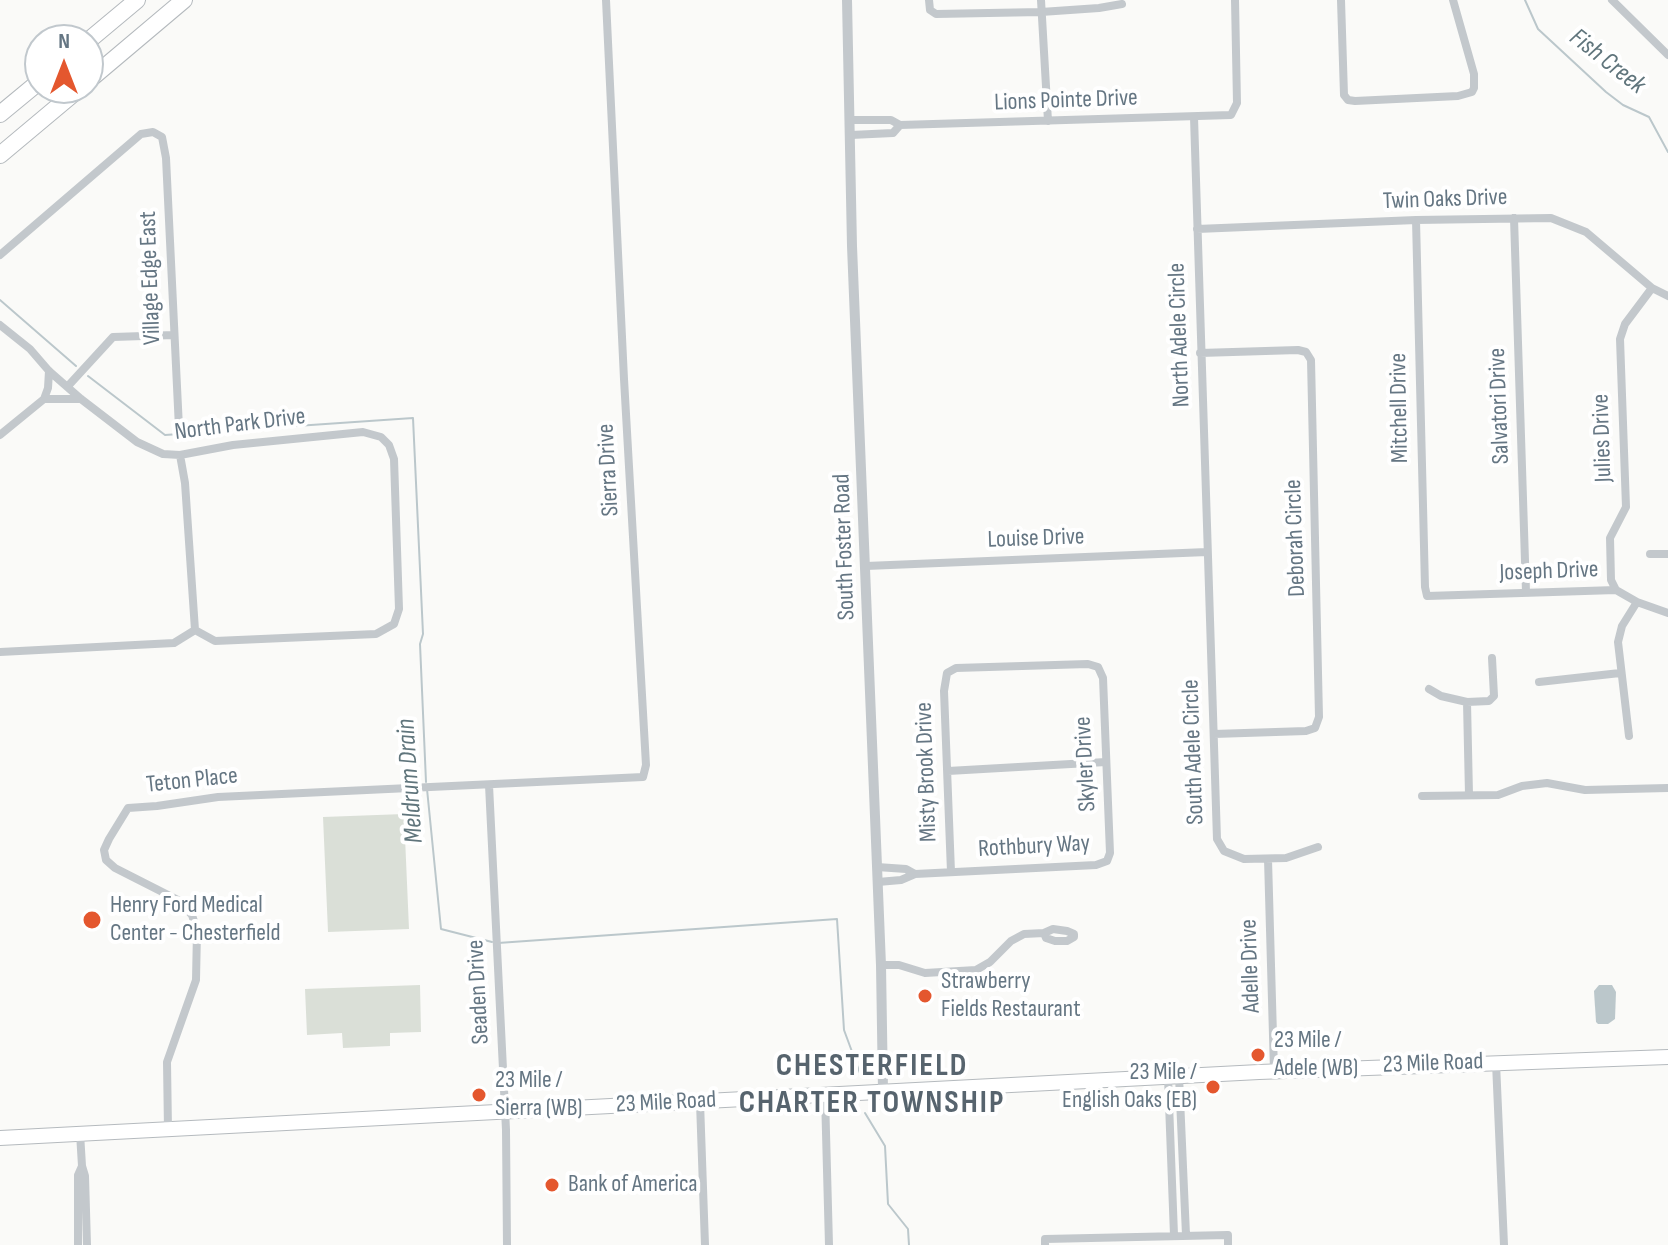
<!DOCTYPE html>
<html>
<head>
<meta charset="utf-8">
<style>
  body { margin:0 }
  #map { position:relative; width:1668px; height:1245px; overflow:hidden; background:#fafaf8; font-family:"Sofia Sans Condensed",sans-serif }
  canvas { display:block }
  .north { position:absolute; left:24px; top:24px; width:80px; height:80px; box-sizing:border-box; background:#fff; border:2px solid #c1c8cd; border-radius:50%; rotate:0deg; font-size:22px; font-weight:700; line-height:32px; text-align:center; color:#657683 }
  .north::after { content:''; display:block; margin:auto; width:28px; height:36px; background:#e4572e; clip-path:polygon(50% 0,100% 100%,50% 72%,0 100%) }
</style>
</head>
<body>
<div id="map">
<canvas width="1668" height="1245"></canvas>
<div class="north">N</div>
</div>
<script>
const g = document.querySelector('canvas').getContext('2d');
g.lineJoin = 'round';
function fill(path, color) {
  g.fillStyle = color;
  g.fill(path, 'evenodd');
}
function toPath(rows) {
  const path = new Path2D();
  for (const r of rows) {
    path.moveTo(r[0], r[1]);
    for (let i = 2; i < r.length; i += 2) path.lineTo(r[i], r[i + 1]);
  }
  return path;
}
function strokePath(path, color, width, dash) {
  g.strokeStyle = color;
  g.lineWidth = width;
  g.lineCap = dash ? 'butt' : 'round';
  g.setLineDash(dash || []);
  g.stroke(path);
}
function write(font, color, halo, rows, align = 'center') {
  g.font = font + ' "Sofia Sans Condensed",sans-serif';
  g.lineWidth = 8;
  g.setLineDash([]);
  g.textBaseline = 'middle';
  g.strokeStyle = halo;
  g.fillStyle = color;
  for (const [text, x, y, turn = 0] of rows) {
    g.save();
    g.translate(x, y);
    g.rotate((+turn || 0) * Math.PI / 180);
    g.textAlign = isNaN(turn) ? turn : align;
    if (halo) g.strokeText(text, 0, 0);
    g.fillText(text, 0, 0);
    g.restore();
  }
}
fill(toPath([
  [404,814,409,929,328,932,323,817],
  [420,985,421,1032,390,1033,390,1046,343,1048,342,1033,307,1035,305,989]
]), '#dadfd7');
fill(toPath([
  [1599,985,1612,985,1616,992,1615,1019,1608,1024,1598,1024,1596,1022,1594,991]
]), '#bbc7cb');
strokePath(toPath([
  [1525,0,1538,29,1606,92,1623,105,1649,117,1668,152],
  [0,300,76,366],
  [88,376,165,435,413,418,423,634,420,644,426,782],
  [427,789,441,929,492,942],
  [498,943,837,919,844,1030,861,1076],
  [865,1113,885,1146,888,1204,908,1229,909,1245]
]), '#bbc7cb', 2);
const primary = toPath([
  [0,1138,1259,1072,1668,1057]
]);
const motorway = toPath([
  [88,41,137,0],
  [88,81,184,0],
  [0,114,40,81],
  [0,155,80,88]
]);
strokePath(primary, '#b5babe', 16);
strokePath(motorway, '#b4b9bd', 18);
strokePath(toPath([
  [929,0,930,10,936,14,1041,12,1099,8,1122,4],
  [1041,0,1048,121],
  [1341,0,1344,95,1348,100,1355,101,1458,96,1472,92,1474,88,1474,74,1453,0],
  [1612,0,1668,55],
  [1194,117,1217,839,1224,851,1244,859,1286,858,1318,847],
  [850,120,891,120,900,125,893,133,851,135],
  [900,125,1231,115,1237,103,1235,0],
  [1514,218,1526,592],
  [1416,220,1425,587,1427,596,1616,590,1637,602,1668,613],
  [1197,229,1416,220,1551,218,1586,232,1652,288,1668,296],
  [0,255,141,134,153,132,162,137,166,158,179,428],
  [0,325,30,349,49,371,81,399,137,442,163,454,180,455,233,445,363,432,381,437,389,445,394,459,399,609,394,624,376,634,215,641,195,630,174,643,0,652],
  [1200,353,1298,350,1306,352,1311,360,1319,717,1315,728,1306,731,1214,734],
  [68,386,113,337,174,335],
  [44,399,48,388,49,371],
  [0,435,44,399,81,399],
  [180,455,185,483,195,630],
  [1650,554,1668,554],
  [866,566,1207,552],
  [1616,590,1611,580,1610,538,1626,507,1620,339,1625,324,1652,288],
  [1539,682,1620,673],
  [1429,689,1441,696,1467,702,1489,701,1494,696,1492,658],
  [1467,702,1469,795],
  [1629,736,1618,642,1622,626,1637,602],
  [948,771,1106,762],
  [489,785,506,1130,507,1245],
  [1422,796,1498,795,1522,786,1547,783,1585,790,1668,788],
  [1268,859,1274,1071],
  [877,867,906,869,915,874,901,880,878,882],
  [915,874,1096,865,1107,861,1110,853,1103,678,1098,667,1088,664,956,668,947,673,944,691,951,872],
  [881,965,899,965,925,973,976,970,990,962,1011,941,1024,934,1044,933,1053,929,1067,931,1074,934,1074,937,1067,941,1055,941,1046,938,1044,933],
  [1496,1063,1504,1245],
  [1179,1076,1186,1235],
  [1168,1077,1174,1235],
  [825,1095,829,1245],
  [700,1102,705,1245],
  [168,1130,167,1062,196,980,197,931,192,915,178,900,115,868,106,860,104,850,109,839,128,808,157,806,218,797,643,777,646,765,624,379,606,0],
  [80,1133,82,1166],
  [78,1245,78,1175,82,1166,85,1176,87,1245],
  [1045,1245,1045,1239,1228,1235,1228,1245]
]), '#c3c8cc', 8);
strokePath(toPath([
  [847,0,852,246,881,965,883,1091]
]), '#c3c8cc', 10);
strokePath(primary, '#fff', 14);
strokePath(motorway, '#fff', 16);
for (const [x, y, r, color] of [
  [92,920,10,"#e4572e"],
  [925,996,8,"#e4572e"],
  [1258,1055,8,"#e4572e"],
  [1213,1087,8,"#e4572e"],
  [479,1095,8,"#e4572e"],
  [552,1185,8,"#e4572e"]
]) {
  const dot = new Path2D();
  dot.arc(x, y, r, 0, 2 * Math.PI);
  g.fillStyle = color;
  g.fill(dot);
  strokePath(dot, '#fff', 3);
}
write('24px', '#657683', '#fff', [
  ["Lions Pointe Drive",1066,101,-2],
  ["Twin Oaks Drive",1445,200,-2],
  ["Village Edge East",151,278,-92],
  ["North Adele Circle",1180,335,-92],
  ["Salvatori Drive",1500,406,-92],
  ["Mitchell Drive",1400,408,-91],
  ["North Park Drive",240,425,-7],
  ["Julies Drive",1603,438,-92],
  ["Sierra Drive",609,470,-93],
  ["Deborah Circle",1296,538,-92],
  ["Louise Drive",1036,539,-2],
  ["South Foster Road",845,547,-92],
  ["Joseph Drive",1549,572,-2],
  ["South Adele Circle",1194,752,-92],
  ["Skyler Drive",1086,764,-93],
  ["Misty Brook Drive",927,772,-92],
  ["Teton Place",192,781,-6],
  ["Rothbury Way",1034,847,-3],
  ["Adelle Drive",1251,966,-92],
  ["Seaden Drive",479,992,-93],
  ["23 Mile Road",1433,1064,-2],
  ["23 Mile Road",666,1103,-3]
]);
write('24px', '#657683', '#fff', [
  ["Henry Ford Medical",110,906],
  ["Center - Chesterfield",110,934],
  ["Strawberry",941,982],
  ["Fields Restaurant",941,1010],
  ["23 Mile /",1274,1041],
  ["Adele (WB)",1274,1069],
  ["23 Mile /",1197,1073,"right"],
  ["English Oaks (EB)",1197,1101,"right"],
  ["23 Mile /",495,1081],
  ["Sierra (WB)",495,1109],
  ["Bank of America",568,1185]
], 'left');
write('italic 26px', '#60757c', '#fff', [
  ["Fish Creek",1607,62,38],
  ["Meldrum Drain",411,781,-94]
]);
g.letterSpacing = '2px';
write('bold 32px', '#57646e', '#fff', [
  ["CHESTERFIELD",872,1067],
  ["CHARTER TOWNSHIP",872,1104]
]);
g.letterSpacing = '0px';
</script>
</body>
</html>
